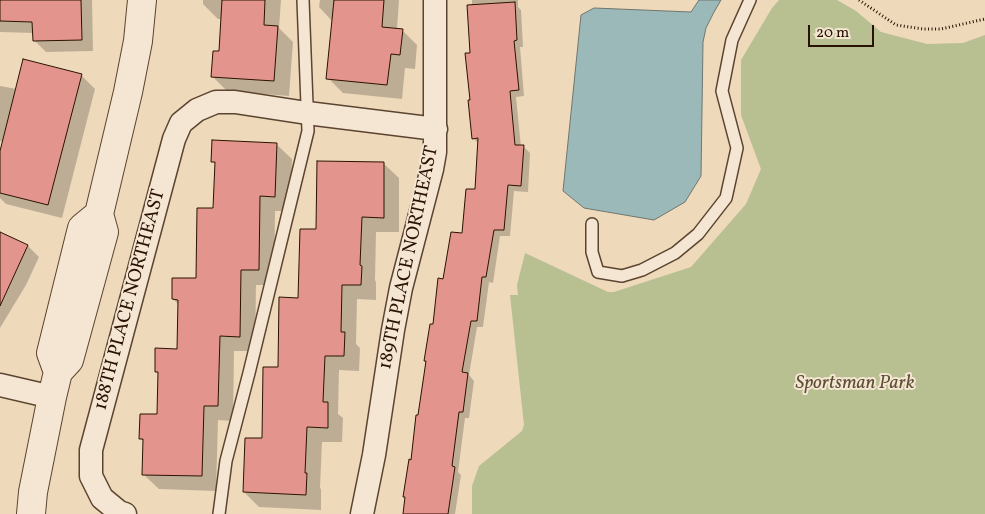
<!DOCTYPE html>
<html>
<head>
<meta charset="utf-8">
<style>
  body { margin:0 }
  #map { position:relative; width:985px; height:514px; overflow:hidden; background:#eed9bb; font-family:Vollkorn,serif }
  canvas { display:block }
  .scale { position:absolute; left:808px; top:25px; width:66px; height:22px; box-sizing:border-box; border:2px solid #2a1201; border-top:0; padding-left:6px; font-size:15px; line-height:18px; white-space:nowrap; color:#2a1201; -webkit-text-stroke:4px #f4e6d3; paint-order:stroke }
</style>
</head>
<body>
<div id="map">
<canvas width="985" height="514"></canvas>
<div class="scale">20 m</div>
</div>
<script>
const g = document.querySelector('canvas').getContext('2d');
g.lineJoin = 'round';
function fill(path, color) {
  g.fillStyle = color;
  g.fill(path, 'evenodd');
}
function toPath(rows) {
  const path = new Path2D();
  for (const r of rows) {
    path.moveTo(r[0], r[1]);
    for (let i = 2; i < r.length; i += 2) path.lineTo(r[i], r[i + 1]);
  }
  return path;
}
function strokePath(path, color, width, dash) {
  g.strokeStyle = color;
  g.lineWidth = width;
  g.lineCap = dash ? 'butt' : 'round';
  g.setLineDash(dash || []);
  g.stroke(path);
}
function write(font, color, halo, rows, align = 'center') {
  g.font = font + ' Vollkorn,serif';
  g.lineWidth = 4;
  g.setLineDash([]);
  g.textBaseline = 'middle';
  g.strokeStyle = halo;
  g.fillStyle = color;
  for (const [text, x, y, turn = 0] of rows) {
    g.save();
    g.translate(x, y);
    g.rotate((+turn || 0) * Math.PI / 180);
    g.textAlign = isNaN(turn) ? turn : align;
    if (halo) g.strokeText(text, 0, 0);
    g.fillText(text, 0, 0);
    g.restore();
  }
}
fill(toPath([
  [779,0,837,0,856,11,881,32,927,44,963,43,985,35,985,514,472,514,472,486,479,466,522,431,524,425,510,295,518,295,517,285,525,253,608,292,614,292,691,267,746,204,761,169,741,115,741,60,772,8]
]), '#b8bf91');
const water = toPath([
  [699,0,721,0,714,12,706,28,703,42,701,176,685,202,654,220,584,208,563,191,581,15,594,8,691,12,699,0]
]);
fill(water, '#9cb9b9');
strokePath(water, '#6e766f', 1);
fill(toPath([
  [0,0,92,0,93,51,46,52,34,40,34,33,0,32],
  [203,0,281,0,279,28,293,42,289,96,227,91,212,76,220,53,222,19,218,19,203,4],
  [320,0,399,0,397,29,402,30,417,45,415,69,405,68,402,99,343,93,328,78,333,22,319,7],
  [472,0,518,0,518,7,521,10,523,47,520,47,524,96,516,97,521,147,524,147,530,153,528,192,514,191,510,236,500,236,493,283,489,282,483,327,477,327,469,375,474,381,469,418,465,418,458,472,461,475,455,514,404,514,406,498,404,496,412,461,419,416,427,362,425,360,444,280,463,235,476,191,479,144,473,138,471,101],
  [81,75,95,89,62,218,6,204,0,198,0,156,4,142,0,141,0,86,17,89],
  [276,144,292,159,290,211,275,211,274,285,256,285,255,351,234,351,233,421,218,420,216,491,159,489,143,474,144,442,140,438,158,415,159,374,156,371,178,350,179,305,173,299,197,279,215,210,216,165,213,161],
  [383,163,399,178,399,232,376,232,375,280,376,282,376,300,357,299,356,344,360,348,359,371,339,370,338,414,343,418,342,442,322,442,320,488,321,489,321,510,259,507,244,492,263,440,280,368,317,230],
  [0,233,28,246,39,257,26,285,0,328]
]), '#0003');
const building = toPath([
  [0,0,81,0,82,40,33,41,32,22,0,21,0,0],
  [222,0,265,0,264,25,278,26,274,81,211,77,213,51,219,51,222,0],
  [334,0,384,0,382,27,403,29,400,55,391,54,387,85,326,79,334,0],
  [515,2,517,40,514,41,519,90,510,91,515,145,524,145,521,186,508,185,504,230,494,230,486,277,482,277,477,321,471,321,462,372,468,373,463,412,459,412,452,466,455,467,448,514,403,514,405,497,403,497,409,459,411,460,416,415,418,415,426,361,424,361,430,324,433,324,438,278,443,279,451,232,462,233,466,189,475,189,478,138,472,139,468,100,470,100,465,53,470,53,467,5,515,2],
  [23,59,82,74,48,205,0,193,0,151,23,59],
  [212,140,277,143,275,197,260,196,259,270,241,270,240,337,220,336,218,406,204,406,202,476,142,475,143,439,139,439,140,414,157,414,158,372,155,372,155,348,177,349,178,300,172,299,172,278,196,278,197,208,213,208,215,162,211,162,212,140],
  [317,161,384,162,384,218,362,217,360,265,362,266,361,285,342,285,341,332,345,332,344,356,325,356,323,402,328,402,328,428,307,427,305,473,307,473,306,495,243,492,245,438,262,438,263,367,278,367,279,297,298,298,300,229,316,229,317,161],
  [0,232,28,245,0,306,0,232]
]);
fill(building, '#e3948d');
strokePath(building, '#2a1201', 1);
const service = toPath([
  [592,224,592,252,598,272,622,276,642,270,675,253,698,234,726,198,737,148,722,91,732,40,750,0],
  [219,514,226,461,249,373,308,131,303,0]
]);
const minor = toPath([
  [0,385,52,397],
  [125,514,119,512,102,498,91,476,91,450,174,139,181,123,197,110,216,102,235,102,307,113,436,129],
  [362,514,374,455,393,330,401,288,432,169,435,152,435,0]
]);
const tertiary = toPath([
  [58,372,51,353,82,228,99,214],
  [31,514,33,492,52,397,58,372,69,360,104,232,99,214,128,92,138,41,142,0]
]);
strokePath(service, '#5b4430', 14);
strokePath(minor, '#5b4430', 25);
strokePath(tertiary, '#5b4430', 30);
strokePath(toPath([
  [859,0,896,25,923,29,941,29,985,19]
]), '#2a1201', 3, [1, 2.5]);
strokePath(service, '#f4e6d3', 11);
strokePath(minor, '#f4e6d3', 22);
strokePath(tertiary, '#f4e6d3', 28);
write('19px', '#2a1201', '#f4e6d3', [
  ["189TH PLACE NORTHEAST",410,258,-78],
  ["188TH PLACE NORTHEAST",131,300,-75]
]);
write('italic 19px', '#5c4f33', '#f4e6d3', [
  ["Sportsman Park",855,385]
]);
</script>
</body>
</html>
